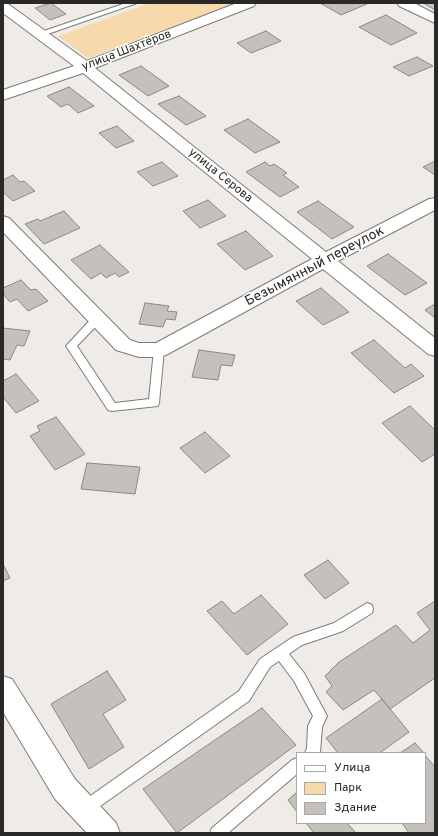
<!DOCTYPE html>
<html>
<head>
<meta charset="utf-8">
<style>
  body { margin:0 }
  #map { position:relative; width:438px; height:836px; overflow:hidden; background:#efece8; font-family:Overpass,sans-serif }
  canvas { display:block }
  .frame { position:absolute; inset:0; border:4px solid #2a2928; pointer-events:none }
  .legend { position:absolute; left:296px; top:752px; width:130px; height:72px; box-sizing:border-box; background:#fff; border:1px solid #aaa9a9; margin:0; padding:5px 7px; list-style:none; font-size:12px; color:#2a2928 }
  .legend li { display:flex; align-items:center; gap:8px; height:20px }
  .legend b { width:20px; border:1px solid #aaa9a9 }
</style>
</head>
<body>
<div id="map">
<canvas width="438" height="836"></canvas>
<div class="frame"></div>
<ul class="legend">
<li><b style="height:5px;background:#fff"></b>Улица</li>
<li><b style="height:11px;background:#f7daab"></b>Парк</li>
<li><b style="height:11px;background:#c4c1bd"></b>Здание</li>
</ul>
</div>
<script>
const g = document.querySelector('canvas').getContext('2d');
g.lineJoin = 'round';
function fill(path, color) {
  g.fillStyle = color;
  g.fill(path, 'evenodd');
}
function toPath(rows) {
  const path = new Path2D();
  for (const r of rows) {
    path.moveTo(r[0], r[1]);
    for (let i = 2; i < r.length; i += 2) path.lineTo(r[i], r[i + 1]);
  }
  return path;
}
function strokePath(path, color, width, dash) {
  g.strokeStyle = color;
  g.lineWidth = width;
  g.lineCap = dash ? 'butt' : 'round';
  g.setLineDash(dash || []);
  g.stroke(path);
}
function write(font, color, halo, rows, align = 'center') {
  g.font = font + ' Overpass,sans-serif';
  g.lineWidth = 3;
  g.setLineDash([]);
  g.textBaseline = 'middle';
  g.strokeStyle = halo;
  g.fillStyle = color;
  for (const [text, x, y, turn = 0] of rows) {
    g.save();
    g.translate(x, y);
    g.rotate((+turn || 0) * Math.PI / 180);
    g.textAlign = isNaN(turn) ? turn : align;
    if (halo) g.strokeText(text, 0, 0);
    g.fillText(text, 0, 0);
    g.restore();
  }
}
fill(toPath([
  [150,3,236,3,88,58,58,36]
]), '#f7daab');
const building = toPath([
  [51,3,66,14,50,20,35,8,51,3],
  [320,3,365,3,367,4,341,15,320,3],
  [423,3,435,3,435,10,423,3],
  [386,15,417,33,391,45,359,27,386,15],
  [266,31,281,41,251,53,237,43,266,31],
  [417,57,433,66,409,76,393,67,417,57],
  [141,66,169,86,148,96,119,75,141,66],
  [69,87,94,106,78,113,68,104,61,107,47,96,69,87],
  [179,96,206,116,186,125,158,104,179,96],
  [248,119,280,142,255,153,224,130,248,119],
  [117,126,134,141,116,148,99,133,117,126],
  [435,161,435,175,423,167,435,161],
  [162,162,178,176,153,186,137,172,162,162],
  [265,162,270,166,274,164,287,173,283,175,299,187,280,197,246,172,265,162],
  [13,175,20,182,24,181,35,191,13,201,3,192,3,180,13,175],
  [208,200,226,216,200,228,183,211,208,200],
  [318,201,354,227,332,239,297,212,318,201],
  [64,211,80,228,44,244,25,224,38,219,40,221,64,211],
  [246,231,273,256,245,270,217,244,246,231],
  [100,245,129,272,119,277,115,273,106,278,101,273,91,279,71,260,100,245],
  [388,254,427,283,405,295,367,266,388,254],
  [21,280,31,290,36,289,48,301,28,311,17,299,10,302,3,294,3,288,21,280],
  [321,288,349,312,323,325,296,301,321,288],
  [145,303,169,306,167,311,177,312,175,320,166,319,163,327,139,324,145,303],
  [435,304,435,318,425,310,435,304],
  [3,328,30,331,24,346,17,345,10,360,3,359,3,328],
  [374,340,405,368,411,364,424,376,394,393,351,353,374,340],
  [199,350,235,355,232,366,221,365,218,380,192,377,199,350],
  [16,374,39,401,16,413,3,397,3,381,16,374],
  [410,406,435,430,435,454,422,462,382,423,410,406],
  [56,417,85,454,55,470,30,436,40,431,37,426,56,417],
  [205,432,230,456,205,473,180,448,205,432],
  [87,463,140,467,135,494,81,489,87,463],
  [328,560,349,583,325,599,304,575,328,560],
  [3,564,10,578,3,581,3,564],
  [261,595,288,624,247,655,207,611,222,601,234,614,261,595],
  [435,601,435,678,390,709,374,690,343,710,326,692,332,686,325,676,339,662,396,625,413,643,430,630,417,613,435,601],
  [107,671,126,700,103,714,124,747,89,769,51,704,107,671],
  [382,699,409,732,381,752,382,753,338,753,326,738,382,699],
  [262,708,296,745,177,833,143,789,262,708],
  [415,743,424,753,400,753,415,743],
  [425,755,435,767,435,833,409,833,402,823,425,823,425,755],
  [297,792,297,812,288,800,297,792],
  [306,823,347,823,356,833,314,833,306,823]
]);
fill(building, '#c4c1bd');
strokePath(building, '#8a8884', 1);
const lane = toPath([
  [126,3,137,3,42,36,36,36,35,34,126,3],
  [97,315,101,317,102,319,101,321,77,346,115,403,149,399,154,350,155,347,163,347,164,350,159,403,158,406,112,411,108,410,66,346,93,317,97,315],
  [367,603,372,605,373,609,372,613,343,631,302,645,289,654,304,673,327,716,322,727,320,753,305,753,307,748,308,726,313,716,294,681,279,661,270,667,249,701,89,814,84,816,79,814,77,809,79,804,239,691,260,659,293,637,334,623,367,603],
  [297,758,297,774,228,833,210,833,212,828,292,760,297,758]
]);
const street = toPath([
  [3,3,8,4,87,61,237,3,256,3,254,6,95,68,326,252,429,199,435,198,435,210,338,261,435,338,435,356,428,354,323,269,166,355,159,357,139,357,116,350,3,232,3,216,9,218,130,340,139,343,156,343,312,259,83,73,3,100,3,90,74,66,3,13,3,3],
  [397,3,414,3,435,14,435,23,399,6,397,3],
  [3,676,12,679,75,779,116,823,120,833,87,833,55,799,3,712,3,676]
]);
strokePath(lane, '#7d7b77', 2);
strokePath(street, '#7d7b77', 2);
fill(lane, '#fff');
fill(street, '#fff');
write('12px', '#2a2928', '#fff', [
  ["улица Шахтёров",127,51,-21],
  ["улица Серова",220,176,39]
]);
write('14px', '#2a2928', '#fff', [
  ["Безымянный переулок",315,267,-28]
]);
</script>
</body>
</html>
